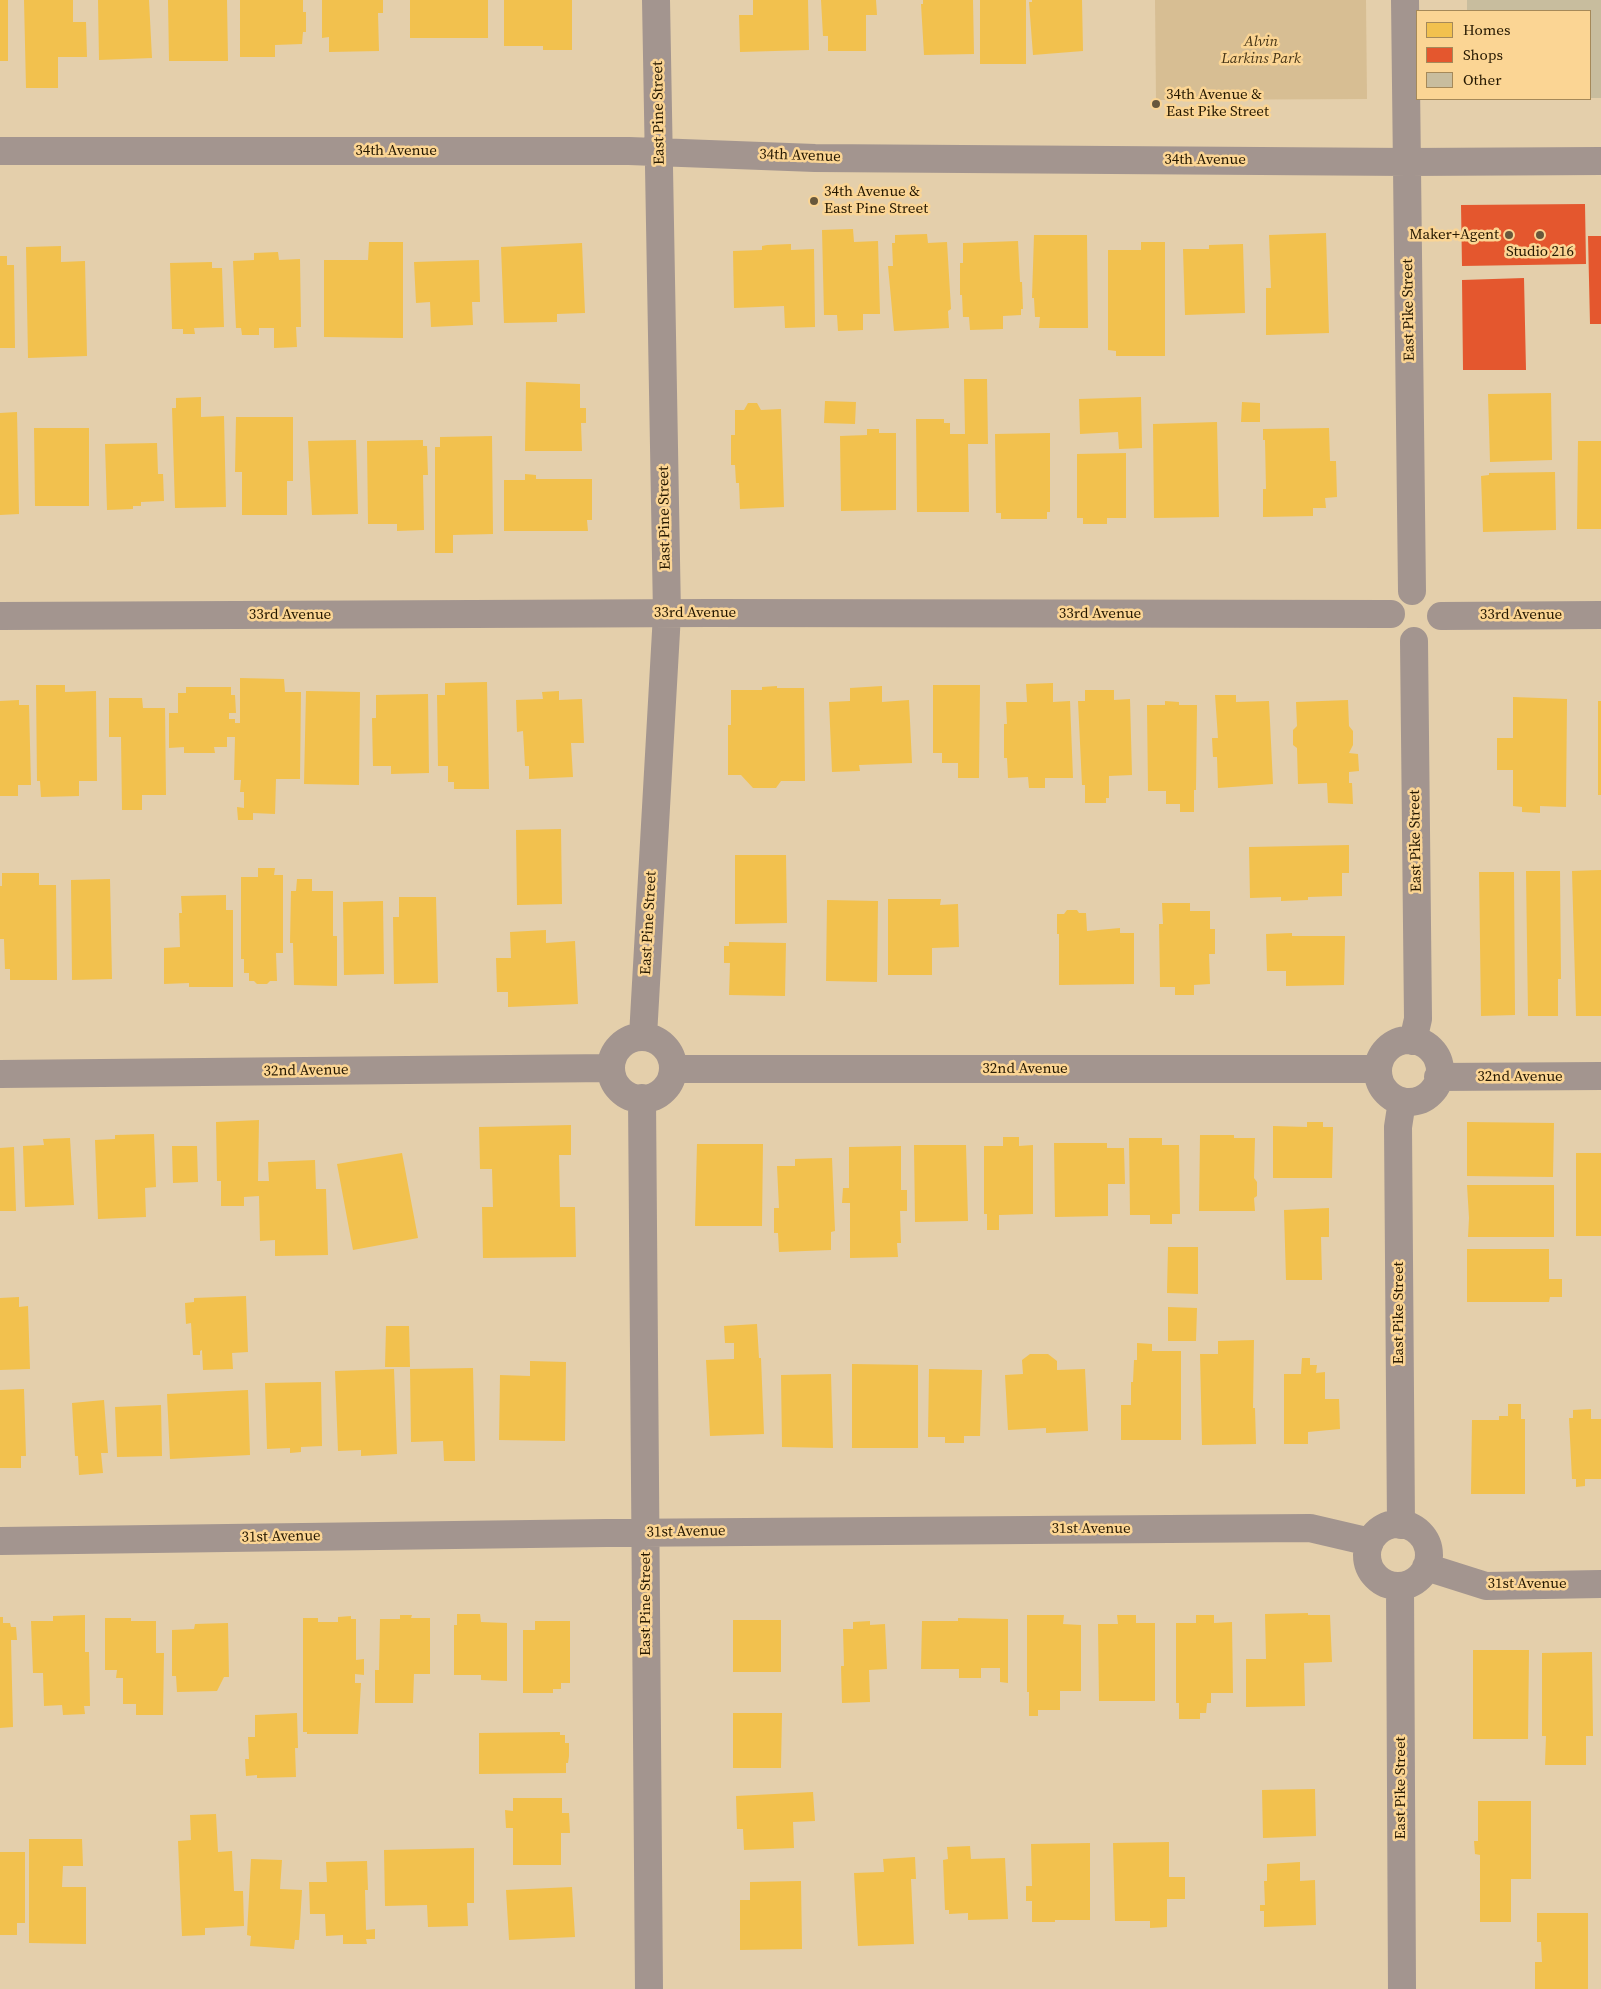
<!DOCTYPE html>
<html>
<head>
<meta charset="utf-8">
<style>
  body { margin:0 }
  #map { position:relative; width:1601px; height:1989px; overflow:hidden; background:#e4cfab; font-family:"Source Serif 4",serif }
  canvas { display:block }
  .legend { position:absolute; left:1416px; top:10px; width:175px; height:90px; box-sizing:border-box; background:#fbd594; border:1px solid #a58959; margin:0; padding:6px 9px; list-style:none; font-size:15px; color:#251800 }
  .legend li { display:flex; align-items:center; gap:10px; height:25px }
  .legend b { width:25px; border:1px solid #a58959 }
</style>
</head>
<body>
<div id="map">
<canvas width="1601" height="1989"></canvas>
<ul class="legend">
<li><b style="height:14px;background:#f2c14e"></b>Homes</li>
<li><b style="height:14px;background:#e4572e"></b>Shops</li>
<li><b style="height:14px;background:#c8bd9e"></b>Other</li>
</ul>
</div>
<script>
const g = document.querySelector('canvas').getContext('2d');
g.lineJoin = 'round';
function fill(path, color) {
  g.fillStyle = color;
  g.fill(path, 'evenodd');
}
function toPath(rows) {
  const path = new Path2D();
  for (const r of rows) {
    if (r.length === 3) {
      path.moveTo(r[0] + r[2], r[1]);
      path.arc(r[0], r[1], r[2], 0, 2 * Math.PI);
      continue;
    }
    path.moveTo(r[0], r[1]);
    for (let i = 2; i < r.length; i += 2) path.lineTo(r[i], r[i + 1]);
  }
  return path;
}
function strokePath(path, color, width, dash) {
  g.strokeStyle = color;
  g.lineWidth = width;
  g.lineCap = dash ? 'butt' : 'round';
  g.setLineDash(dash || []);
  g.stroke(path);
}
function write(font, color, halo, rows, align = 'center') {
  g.font = font + ' "Source Serif 4",serif';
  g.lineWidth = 5;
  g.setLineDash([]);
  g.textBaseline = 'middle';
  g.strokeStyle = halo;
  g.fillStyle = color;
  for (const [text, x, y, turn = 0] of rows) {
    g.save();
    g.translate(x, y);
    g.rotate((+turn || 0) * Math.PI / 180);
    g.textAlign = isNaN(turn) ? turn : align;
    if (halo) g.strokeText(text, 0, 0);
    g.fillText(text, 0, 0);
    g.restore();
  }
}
fill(toPath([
  [1155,0,1366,0,1367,99,1156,100]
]), '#d7be93');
fill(toPath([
  [0,0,8,0,8,61,0,61],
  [24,0,73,0,73,22,86,22,87,57,58,57,58,88,26,88],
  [98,0,149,0,152,58,99,60],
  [168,0,227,0,228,61,169,61],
  [240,0,303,0,303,12,306,12,306,32,303,32,302,44,275,45,275,57,240,57],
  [322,0,383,0,383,13,378,13,379,51,329,52,329,37,322,38],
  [410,0,488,0,488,38,410,38],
  [504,0,572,0,572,50,543,50,543,46,504,46],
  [753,0,808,0,809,50,740,52,739,15,753,15],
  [821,0,876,0,877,15,866,15,866,51,828,51,828,36,823,36],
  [923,0,973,0,974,54,924,55,921,4,923,4],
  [980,0,1026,0,1026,64,980,64],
  [1032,0,1082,0,1083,51,1033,55,1029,2,1032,2],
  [853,229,854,242,878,241,880,314,863,314,863,330,838,331,837,315,824,315,822,230],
  [1326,233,1329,333,1266,335,1266,288,1271,288,1269,235],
  [927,234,928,243,947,242,951,309,948,311,949,328,894,331,888,266,893,266,892,243,895,243,895,235],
  [1034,235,1087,235,1088,328,1039,328,1040,317,1035,317,1034,298,1032,298],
  [1018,241,1020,282,1022,282,1023,309,1021,309,1021,315,1003,316,1003,329,970,330,969,317,963,317,962,295,960,295,960,263,963,263,963,243],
  [369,242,403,242,403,338,324,337,324,260,368,260],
  [1141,242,1165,242,1165,356,1116,356,1116,351,1108,350,1108,250,1141,250],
  [582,243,585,313,557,314,557,322,504,323,501,247],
  [791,244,791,250,814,249,815,327,785,328,784,306,734,308,733,251,762,250,762,246,767,245],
  [1243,244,1245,313,1185,315,1183,249,1209,249,1209,245],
  [61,246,61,262,85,261,87,356,28,358,26,247],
  [278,252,279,260,300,259,301,327,296,327,297,347,274,348,274,328,259,328,259,335,242,335,241,328,236,328,233,261,254,260,254,253],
  [0,256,7,256,7,265,14,265,15,348,0,348],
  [479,260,480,302,472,302,473,325,431,327,430,302,416,303,414,262],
  [212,262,212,268,222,268,224,327,194,328,195,334,183,334,183,329,172,329,170,263],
  [964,379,987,379,988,444,968,444,969,512,917,512,916,419,944,419,944,423,950,423,950,434,965,434],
  [526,382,580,384,580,408,586,408,586,423,581,423,582,451,525,451],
  [1551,393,1552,460,1490,462,1488,394],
  [201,397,201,417,224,416,226,507,175,508,172,408,176,408,176,398],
  [1141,397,1142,448,1119,449,1118,432,1080,434,1079,399],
  [825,401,856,402,855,424,824,423],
  [1242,402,1260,403,1260,422,1241,422],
  [748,403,757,403,761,410,781,409,784,507,740,509,739,483,736,483,735,465,731,465,731,435,735,435,735,410,744,410],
  [17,412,19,514,0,515,0,413],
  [236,417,293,417,293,481,287,481,287,515,242,515,242,472,235,472],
  [1217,422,1219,517,1154,518,1153,424],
  [34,428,89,428,89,506,35,506],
  [1329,428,1330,461,1336,461,1337,497,1325,498,1326,508,1313,508,1313,516,1263,517,1263,489,1266,489,1265,440,1263,440,1263,429],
  [867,429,879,429,879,433,896,433,896,510,841,511,840,436,867,435],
  [1050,433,1050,512,1047,512,1047,519,1001,519,1001,513,996,513,995,434],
  [492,436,493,534,453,535,453,553,435,553,435,447,440,447,440,437],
  [356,440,358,514,312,515,308,441],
  [423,440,423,446,427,446,428,475,423,475,424,530,397,531,397,524,368,524,367,441],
  [1578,441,1601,441,1601,529,1577,529],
  [157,443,158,474,163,474,164,501,141,502,141,506,133,506,133,509,107,510,105,444],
  [1126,453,1126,518,1107,518,1107,524,1083,524,1083,518,1077,518,1077,454],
  [1555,472,1556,530,1483,532,1481,476,1489,475,1489,473],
  [525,474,536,475,536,479,592,479,592,520,587,520,588,531,504,531,504,480,525,480],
  [240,678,284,679,285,692,301,692,300,779,276,779,275,814,253,813,253,820,238,820,237,807,244,808,244,792,240,792,241,780,234,780,235,737,227,737,227,747,214,747,215,753,184,753,184,747,169,748,169,713,178,713,178,693,186,693,186,687,231,687,231,695,235,695,236,713,229,713,229,719,235,719,235,723,240,723],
  [487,682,489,789,454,789,454,782,448,782,448,766,438,766,437,695,445,695,445,683],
  [1053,683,1053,702,1070,701,1073,778,1045,778,1045,788,1029,788,1028,777,1008,778,1007,758,1004,758,1004,724,1007,724,1006,702,1027,702,1026,684],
  [36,685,65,685,65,692,96,691,97,781,79,781,79,796,41,797,40,781,37,781],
  [933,685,980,685,979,778,958,778,958,763,942,763,942,753,933,753],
  [777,686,777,688,804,688,805,781,781,781,776,788,753,788,741,775,728,775,728,725,731,725,731,690,762,690,762,687],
  [882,686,882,702,909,700,912,763,859,765,860,771,832,772,829,702,850,701,850,688],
  [1085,690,1114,690,1114,700,1130,699,1132,775,1109,776,1109,798,1106,798,1106,803,1085,803,1085,785,1082,785,1078,701,1085,701],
  [306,691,360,692,359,785,304,784],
  [559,691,559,700,582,699,584,743,571,743,573,777,529,779,529,766,525,766,523,731,517,732,516,700,543,699,542,692],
  [428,694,429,773,391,774,391,766,373,766,372,718,376,718,376,695],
  [1215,695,1236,695,1236,702,1269,701,1273,784,1218,788,1217,757,1213,757,1212,738,1218,738],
  [1513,697,1567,699,1566,807,1540,806,1540,813,1522,812,1522,807,1513,806,1513,770,1497,770,1497,738,1513,738],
  [109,698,142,698,143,708,165,708,166,795,142,795,142,810,122,810,121,737,109,737],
  [19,700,19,705,29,705,31,785,18,785,18,796,0,796,0,701],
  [1348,700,1349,726,1353,731,1353,745,1349,753,1358,754,1359,771,1349,772,1349,783,1352,783,1353,804,1328,803,1327,783,1298,784,1297,748,1293,745,1293,730,1297,726,1296,702],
  [1165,701,1179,702,1179,705,1197,705,1196,790,1194,790,1194,812,1180,812,1180,804,1166,804,1166,791,1148,791,1147,705,1165,705],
  [1598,701,1601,701,1601,795,1598,795],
  [561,829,562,904,517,905,516,830],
  [1349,845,1349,873,1342,873,1342,896,1308,897,1308,900,1281,901,1281,897,1250,898,1249,847],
  [735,855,786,855,787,923,735,924],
  [258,868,275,868,274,875,283,875,283,953,276,953,277,981,270,981,267,984,257,984,254,981,249,981,249,973,244,973,244,959,241,959,241,877,258,877],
  [1601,870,1601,1016,1576,1016,1572,871],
  [1526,871,1560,871,1561,979,1558,979,1558,1016,1528,1016],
  [1479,872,1514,872,1515,1015,1481,1016],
  [2,873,39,873,39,885,56,885,57,980,10,980,10,969,5,969,4,939,0,939,0,886,2,886],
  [110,879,112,979,72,980,71,880],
  [297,879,312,879,312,891,333,891,333,936,337,936,337,986,294,985,293,943,290,943,291,891,296,891],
  [226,895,226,910,233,910,233,987,189,987,189,983,164,984,164,948,180,947,179,913,182,913,181,896],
  [399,897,436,897,438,983,394,984,393,917,399,917],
  [888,899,941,899,940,905,958,904,959,947,932,948,932,975,888,975],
  [827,900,878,901,877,982,826,981],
  [383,901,384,974,344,975,343,902],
  [1162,903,1190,903,1190,911,1210,911,1210,929,1215,929,1215,954,1209,954,1210,984,1194,985,1194,995,1175,995,1175,987,1160,987,1159,924,1163,924],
  [1067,910,1077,910,1079,913,1086,913,1087,931,1120,928,1120,933,1134,933,1134,984,1059,985,1059,934,1057,934,1057,914,1064,914],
  [546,930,546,943,575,941,578,1004,508,1007,508,992,497,992,496,958,511,958,510,932],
  [1292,933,1292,936,1345,936,1344,985,1286,986,1286,971,1267,971,1266,934],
  [729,942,786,943,785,996,729,995,730,963,724,963,724,946,729,946],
  [259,1120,258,1181,269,1181,268,1162,315,1160,316,1189,326,1189,328,1255,275,1256,275,1240,260,1241,259,1196,244,1197,244,1206,221,1206,221,1181,217,1181,216,1122],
  [1307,1122,1323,1122,1323,1127,1333,1127,1332,1178,1273,1178,1273,1126,1307,1127],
  [1467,1122,1554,1123,1553,1177,1467,1176],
  [571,1125,571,1155,559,1155,560,1207,575,1207,576,1257,483,1258,482,1207,493,1207,492,1169,480,1169,479,1127],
  [154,1134,156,1187,145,1188,146,1217,98,1219,95,1140,115,1139,115,1135],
  [1200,1135,1234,1135,1234,1138,1255,1138,1254,1178,1257,1182,1257,1196,1254,1198,1255,1211,1199,1211],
  [1003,1137,1019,1137,1019,1146,1033,1145,1033,1214,999,1215,999,1230,987,1230,987,1214,984,1214,984,1146,1003,1146],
  [70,1138,74,1205,25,1207,23,1146,44,1145,43,1139],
  [1129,1138,1162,1138,1162,1145,1179,1145,1180,1214,1172,1214,1172,1224,1150,1224,1150,1215,1130,1215],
  [1054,1143,1107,1143,1107,1148,1124,1148,1125,1184,1108,1184,1108,1216,1055,1217],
  [697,1144,763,1144,762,1226,695,1226],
  [914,1145,966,1145,968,1221,915,1222],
  [172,1146,197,1146,198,1182,173,1183],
  [901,1146,901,1190,907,1190,907,1211,900,1211,901,1243,897,1243,898,1257,850,1258,850,1203,842,1203,843,1188,849,1188,849,1147],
  [14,1147,16,1211,0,1211,0,1148],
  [402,1153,418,1238,353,1250,337,1164],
  [1576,1153,1601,1153,1601,1236,1576,1236],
  [832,1158,835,1231,831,1232,831,1250,779,1252,778,1233,774,1233,774,1208,779,1208,777,1166,795,1166,795,1159],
  [1467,1185,1554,1185,1554,1237,1468,1237,1469,1218],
  [1329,1208,1329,1237,1321,1237,1322,1280,1286,1280,1284,1210],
  [1168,1247,1198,1247,1198,1294,1167,1293],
  [1467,1249,1549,1249,1549,1279,1562,1279,1562,1297,1550,1297,1549,1302,1467,1302],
  [246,1296,248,1352,232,1353,233,1369,203,1370,202,1350,200,1351,200,1355,193,1355,191,1323,186,1324,185,1303,194,1302,194,1298],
  [19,1297,19,1307,28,1306,30,1369,0,1370,0,1298],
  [1168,1307,1197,1308,1196,1341,1168,1341],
  [757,1324,759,1358,761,1358,764,1434,710,1436,706,1360,734,1359,734,1343,725,1343,724,1326],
  [386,1326,409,1326,410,1367,385,1367],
  [1254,1340,1253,1408,1255,1408,1256,1444,1202,1445,1200,1354,1218,1354,1218,1341],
  [1137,1343,1152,1344,1152,1351,1181,1351,1181,1440,1121,1440,1121,1405,1131,1405,1131,1382,1133,1382,1134,1360,1137,1360],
  [1030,1354,1048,1354,1057,1361,1057,1370,1085,1369,1088,1431,1046,1433,1046,1428,1008,1430,1005,1375,1023,1374,1022,1360],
  [1302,1358,1310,1358,1310,1365,1317,1365,1316,1373,1325,1372,1325,1399,1339,1399,1340,1429,1308,1432,1308,1444,1284,1444,1284,1374,1301,1374],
  [530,1361,566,1362,565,1441,499,1440,500,1375,530,1376],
  [852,1364,918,1365,918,1448,852,1448],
  [473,1368,475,1461,444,1461,443,1441,411,1442,410,1369],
  [394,1369,397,1454,361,1456,361,1450,338,1451,335,1371],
  [929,1369,982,1370,980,1436,964,1436,964,1443,945,1443,945,1437,928,1437],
  [831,1374,833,1448,782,1447,781,1375],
  [321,1382,322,1446,301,1447,301,1452,290,1453,290,1448,267,1449,265,1383],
  [24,1389,26,1456,21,1456,21,1468,0,1468,0,1390],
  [248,1390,250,1455,170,1459,167,1394],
  [104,1400,108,1453,101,1453,103,1473,79,1475,78,1456,75,1456,72,1403],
  [1508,1404,1521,1404,1521,1419,1525,1419,1525,1494,1471,1494,1472,1420,1499,1420,1499,1416,1508,1416],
  [161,1405,162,1456,117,1457,115,1407],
  [1591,1409,1591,1419,1601,1419,1601,1479,1585,1479,1585,1486,1576,1487,1576,1479,1572,1479,1569,1418,1573,1418,1573,1410],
  [1308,1613,1308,1615,1330,1615,1332,1662,1304,1663,1305,1706,1246,1707,1246,1659,1266,1659,1265,1614],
  [457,1614,480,1614,481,1622,507,1623,507,1681,481,1680,481,1675,454,1675,454,1625,457,1625],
  [85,1615,85,1652,89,1652,90,1706,84,1706,85,1714,63,1715,62,1705,44,1706,43,1673,33,1673,31,1621,53,1621,53,1616],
  [400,1615,412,1615,411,1618,430,1618,430,1674,414,1674,413,1703,375,1703,375,1670,379,1670,380,1619,400,1619],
  [1027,1615,1064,1615,1063,1624,1081,1625,1081,1691,1060,1691,1060,1710,1038,1710,1038,1716,1029,1716,1029,1692,1027,1692],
  [1117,1615,1136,1615,1136,1623,1155,1623,1155,1701,1099,1701,1098,1624,1118,1624],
  [1196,1615,1214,1615,1214,1623,1232,1622,1233,1693,1211,1693,1211,1703,1207,1703,1206,1713,1200,1713,1200,1719,1179,1719,1179,1703,1176,1703,1176,1623,1196,1623],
  [351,1616,351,1619,356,1619,356,1660,364,1659,364,1675,355,1674,355,1683,361,1683,358,1734,307,1734,307,1732,303,1732,303,1618,318,1618,318,1622,338,1622,338,1617],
  [0,1617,3,1617,3,1623,10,1623,11,1627,16,1627,17,1640,11,1640,13,1727,0,1728],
  [105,1618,131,1618,131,1621,156,1621,156,1653,164,1653,163,1715,136,1715,136,1704,123,1704,123,1678,116,1678,117,1670,105,1670],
  [958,1618,1008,1619,1008,1683,1000,1682,1000,1668,981,1668,981,1678,959,1678,959,1669,921,1669,922,1621,958,1621],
  [733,1620,781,1620,781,1672,733,1672],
  [535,1621,570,1621,570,1683,561,1683,561,1689,553,1689,553,1693,523,1693,523,1630,535,1630],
  [870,1621,870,1625,885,1624,887,1669,869,1670,870,1702,842,1703,841,1666,844,1666,843,1629,853,1629,853,1622],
  [228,1623,229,1677,224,1677,217,1691,177,1692,176,1676,172,1676,172,1630,194,1629,195,1624],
  [1473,1650,1529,1650,1528,1739,1473,1739],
  [1592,1652,1593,1736,1586,1736,1586,1765,1545,1765,1546,1736,1542,1736,1542,1653],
  [297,1713,298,1748,295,1748,296,1777,257,1778,257,1775,246,1776,245,1759,249,1759,248,1737,255,1737,255,1715],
  [733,1713,782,1713,781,1768,733,1768],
  [560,1732,560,1735,565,1735,565,1743,569,1743,569,1756,568,1763,566,1763,566,1773,479,1774,479,1733],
  [1315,1789,1316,1836,1263,1838,1262,1790],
  [813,1792,815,1821,793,1822,794,1848,744,1850,743,1829,737,1829,736,1796],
  [513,1798,562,1798,562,1813,569,1813,570,1833,561,1833,561,1865,513,1865,513,1828,506,1828,505,1810,513,1811],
  [1478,1801,1531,1801,1531,1879,1511,1879,1511,1922,1480,1922,1480,1855,1475,1854,1474,1841,1478,1841],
  [216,1814,218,1852,232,1851,234,1891,243,1891,244,1926,205,1928,205,1935,182,1936,178,1841,191,1840,190,1815],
  [29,1839,82,1839,83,1866,63,1866,62,1887,86,1887,86,1944,29,1943],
  [1169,1842,1169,1877,1185,1877,1185,1899,1167,1899,1167,1927,1150,1928,1150,1921,1115,1921,1113,1843],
  [1090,1843,1090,1920,1055,1920,1055,1922,1032,1922,1032,1901,1026,1901,1026,1886,1032,1886,1031,1844],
  [970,1846,971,1859,1005,1858,1008,1919,968,1920,968,1913,949,1914,949,1910,945,1910,943,1860,948,1859,947,1847],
  [474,1848,474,1903,467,1903,468,1926,428,1927,427,1905,385,1906,384,1850],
  [0,1852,25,1852,25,1923,17,1923,17,1935,0,1935],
  [915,1857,916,1879,911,1879,914,1944,858,1946,854,1873,884,1872,883,1859],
  [251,1859,282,1860,280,1889,302,1890,299,1940,295,1940,294,1949,250,1946,251,1936,247,1935],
  [367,1861,368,1890,365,1890,366,1930,375,1929,375,1939,366,1939,367,1944,343,1944,343,1935,326,1936,325,1914,310,1914,309,1882,327,1882,326,1862],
  [1300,1862,1300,1881,1315,1880,1316,1925,1264,1927,1264,1911,1260,1911,1260,1905,1265,1905,1264,1881,1267,1881,1267,1864],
  [801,1881,802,1949,740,1950,740,1900,750,1900,750,1882],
  [572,1887,575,1937,509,1940,506,1890],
  [1537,1913,1588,1913,1588,1989,1535,1989,1535,1962,1542,1962,1541,1942,1537,1942]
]), '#f2c14e');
fill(toPath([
  [1585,204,1586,264,1462,266,1461,205],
  [1588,236,1601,236,1601,324,1590,324],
  [1524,278,1526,370,1463,370,1462,280]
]), '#e4572e');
fill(toPath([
  [1467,0,1601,0,1601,98,1590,98,1590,11,1467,11]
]), '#c8bd9e');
strokePath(toPath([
  [1405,0,1412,591],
  [0,151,629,151,815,158,1408,162,1601,161],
  [0,616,709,613,1391,614],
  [1441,616,1601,615],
  [643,1036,667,614,656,0],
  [642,1068,31],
  [1409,1071,31],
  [1413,1041,1418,1019,1414,641],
  [673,1069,1378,1069],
  [0,1074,611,1068],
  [1438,1077,1601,1076],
  [642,1098,649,1989],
  [1398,1555,31],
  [1401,1525,1398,1127,1402,1101],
  [0,1541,606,1533,1310,1528,1370,1542],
  [1426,1567,1486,1586,1601,1584],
  [1400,1586,1402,1989]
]), '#a3958f', 28);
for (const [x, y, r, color] of [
  [1156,104,5,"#68583c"],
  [814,201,5,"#68583c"],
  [1509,235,5,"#68583c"],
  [1540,235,5,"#68583c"]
]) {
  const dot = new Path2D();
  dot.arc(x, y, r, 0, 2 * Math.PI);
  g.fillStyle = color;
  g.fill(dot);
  strokePath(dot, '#fbd594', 2);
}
write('italic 15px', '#463517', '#fbd594', [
  ["Alvin",1261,42],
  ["Larkins Park",1261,59]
]);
write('15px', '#251800', '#fbd594', [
  ["34th Avenue &",1166,95],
  ["East Pike Street",1166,112],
  ["34th Avenue &",824,192],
  ["East Pine Street",824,209],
  ["Maker+Agent",1499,235,"right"],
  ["Studio 216",1540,252,"center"]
], 'left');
write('15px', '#251800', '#fbd594', [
  ["East Pine Street",659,113,-91],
  ["34th Avenue",396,151],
  ["34th Avenue",800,156,2],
  ["34th Avenue",1205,160],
  ["East Pike Street",1409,310,-91],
  ["East Pine Street",665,518,-91],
  ["33rd Avenue",695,613],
  ["33rd Avenue",1100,614],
  ["33rd Avenue",290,615],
  ["33rd Avenue",1521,615],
  ["East Pike Street",1416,841,-91],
  ["East Pine Street",649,923,-87],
  ["32nd Avenue",1025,1069],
  ["32nd Avenue",306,1071,-1],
  ["32nd Avenue",1520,1077],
  ["East Pike Street",1399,1313,-90],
  ["31st Avenue",1091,1529],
  ["31st Avenue",686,1532,-1],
  ["31st Avenue",281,1537,-1],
  ["31st Avenue",1527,1584],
  ["East Pine Street",646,1604,-90],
  ["East Pike Street",1401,1788,-90]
]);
</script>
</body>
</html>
